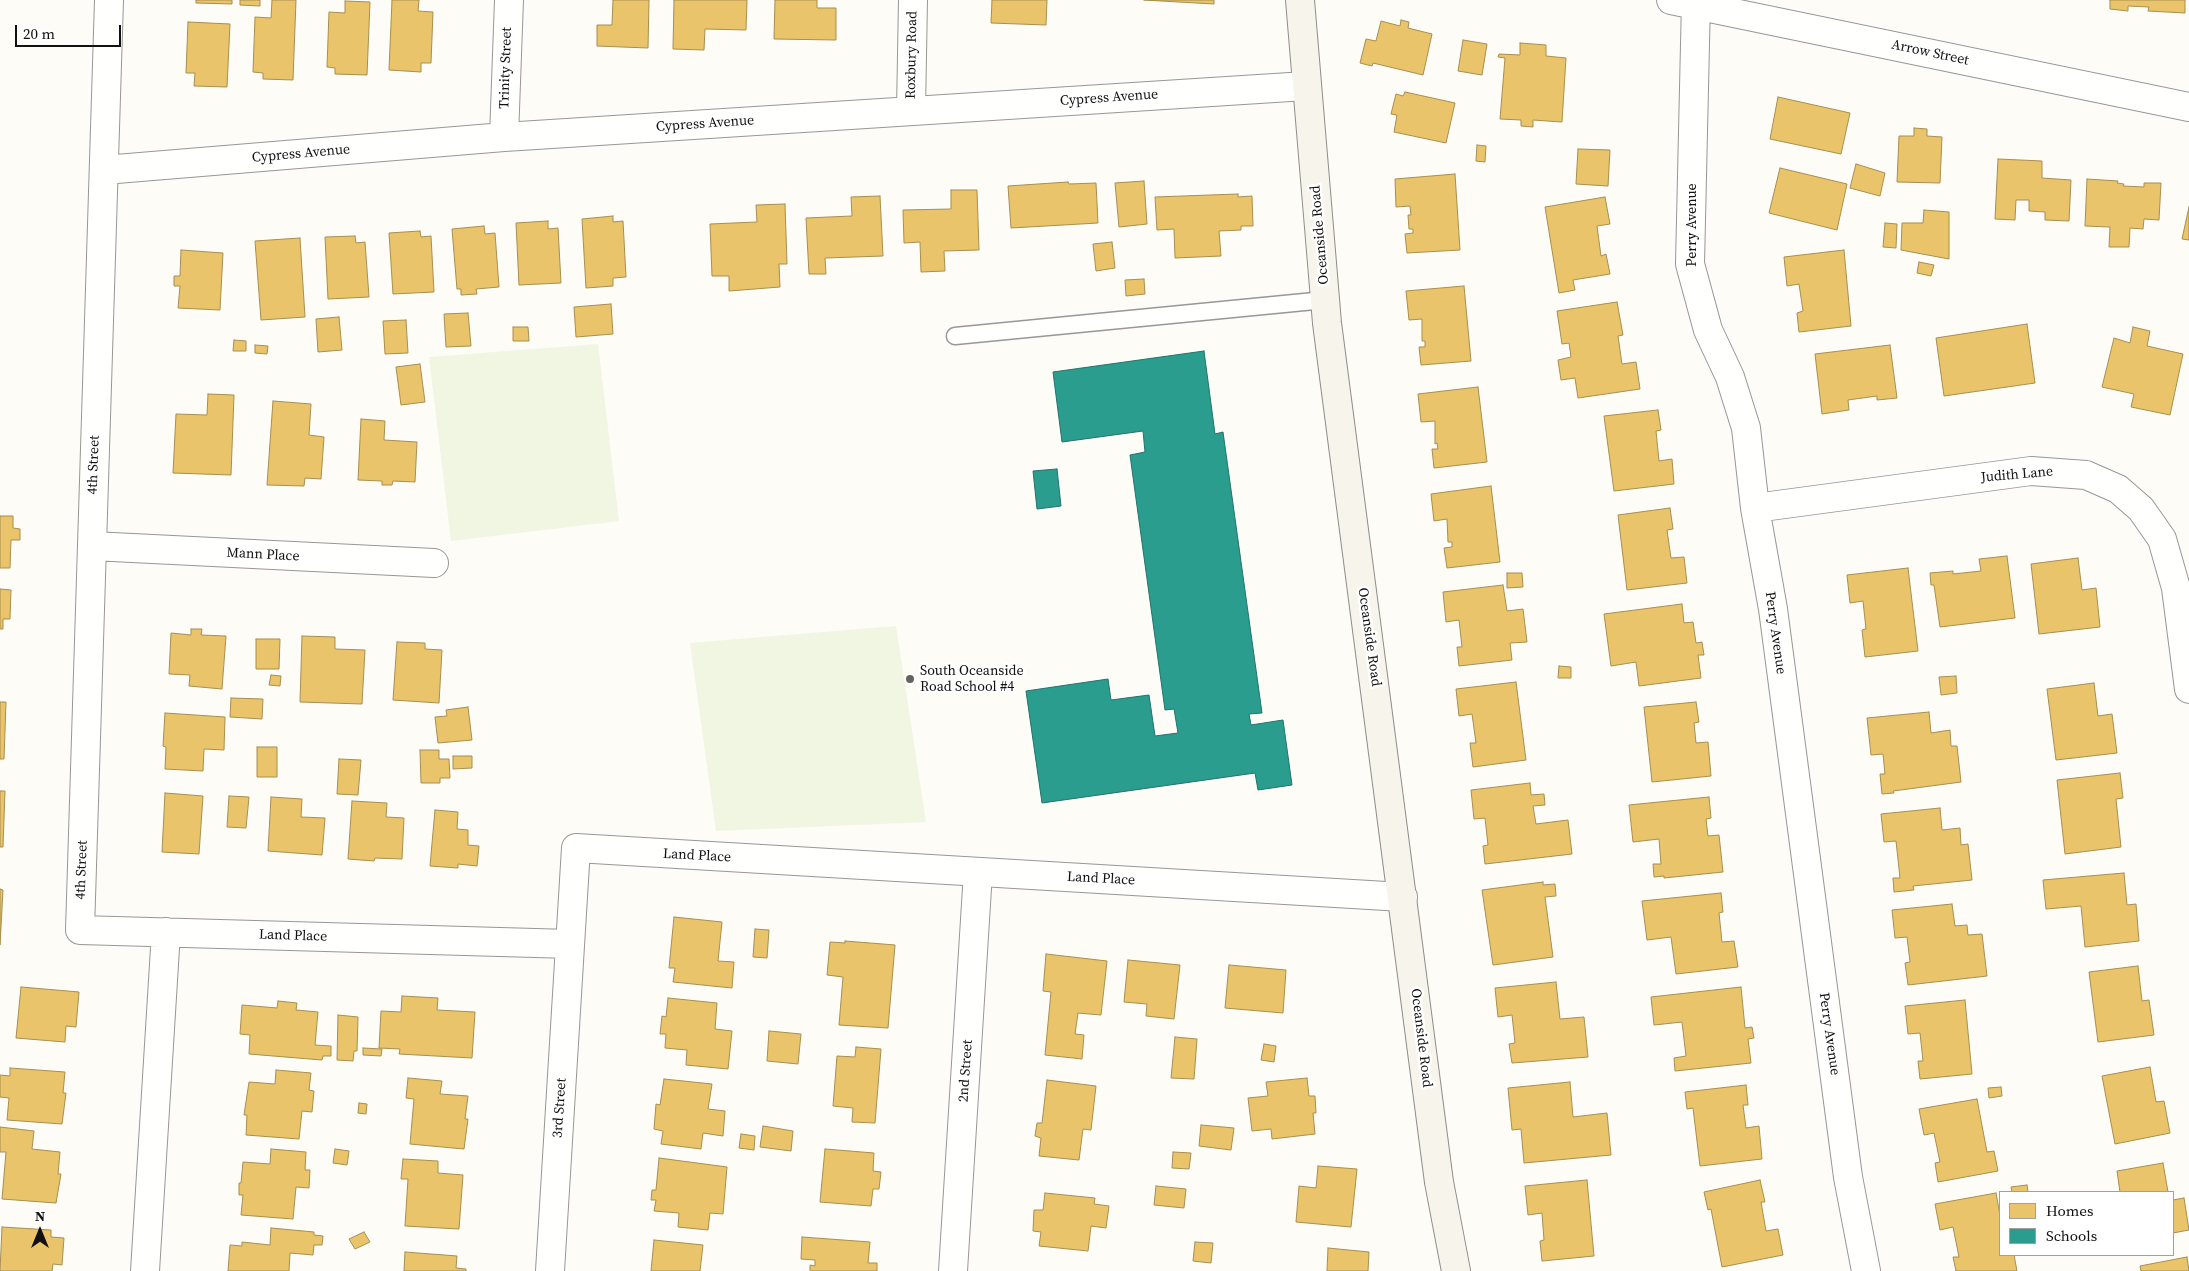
<!DOCTYPE html>
<html>
<head>
<meta charset="utf-8">
<style>
  body { margin:0 }
  #map { position:relative; width:2189px; height:1271px; overflow:hidden; background:#fdfcf7; font-family:"Source Serif 4",serif }
  canvas { display:block }
  .legend { position:absolute; left:1999px; top:1191px; width:175px; height:65px; box-sizing:border-box; background:#fff; border:1px solid #a0a0a0; margin:0; padding:6px 9px; list-style:none; font-size:15px; color:#111 }
  .legend li { display:flex; align-items:center; gap:10px; height:25px }
  .legend b { width:25px; border:1px solid #a0a0a0 }
  .north { position:absolute; left:15px; top:1206px; width:50px; height:50px; -webkit-text-stroke:4px #fff; paint-order:stroke; rotate:0deg; font-size:14px; font-weight:700; line-height:20px; text-align:center; color:#111 }
  .north::after { content:''; display:block; margin:auto; width:18px; height:22px; background:#111; clip-path:polygon(50% 0,100% 100%,50% 72%,0 100%) }
  .scale { position:absolute; left:15px; top:25px; width:106px; height:22px; box-sizing:border-box; border:2px solid #111; border-top:0; padding-left:6px; font-size:15px; line-height:18px; white-space:nowrap; color:#111; -webkit-text-stroke:4px #fff; paint-order:stroke }
</style>
</head>
<body>
<div id="map">
<canvas width="2189" height="1271"></canvas>
<ul class="legend">
<li><b style="height:14px;background:#e9c46a"></b>Homes</li>
<li><b style="height:14px;background:#2a9d8f"></b>Schools</li>
</ul>
<div class="north">N</div>
<div class="scale">20 m</div>
</div>
<script>
const g = document.querySelector('canvas').getContext('2d');
g.lineJoin = 'round';
function fill(path, color) {
  g.fillStyle = color;
  g.fill(path, 'evenodd');
}
function toPath(rows) {
  const path = new Path2D();
  for (const r of rows) {
    path.moveTo(r[0], r[1]);
    for (let i = 2; i < r.length; i += 2) path.lineTo(r[i], r[i + 1]);
  }
  return path;
}
function strokePath(path, color, width, dash) {
  g.strokeStyle = color;
  g.lineWidth = width;
  g.lineCap = dash ? 'butt' : 'round';
  g.setLineDash(dash || []);
  g.stroke(path);
}
function write(font, color, halo, rows, align = 'center') {
  g.font = font + ' "Source Serif 4",serif';
  g.lineWidth = 5;
  g.setLineDash([]);
  g.textBaseline = 'middle';
  g.strokeStyle = halo;
  g.fillStyle = color;
  for (const [text, x, y, turn = 0] of rows) {
    g.save();
    g.translate(x, y);
    g.rotate((+turn || 0) * Math.PI / 180);
    g.textAlign = isNaN(turn) ? turn : align;
    if (halo) g.strokeText(text, 0, 0);
    g.fillText(text, 0, 0);
    g.restore();
  }
}
fill(toPath([
  [598,344,619,521,451,541,429,357],
  [896,626,926,822,716,831,690,643]
]), '#f0f6e1');
const homes = toPath([
  [196,0,232,0,232,4,196,3,196,0],
  [240,0,260,0,260,6,240,5,240,0],
  [272,0,296,0,293,80,263,79,263,73,253,72,255,17,271,18,272,0],
  [392,0,419,0,418,11,433,12,431,63,421,63,421,72,389,70,392,0],
  [613,0,649,0,648,48,597,46,597,25,612,25,613,0],
  [674,0,747,0,746,30,705,29,704,50,673,49,674,0],
  [775,0,817,0,817,8,836,8,836,40,774,39,775,0],
  [992,0,1047,0,1046,25,991,23,992,0],
  [1144,0,1214,0,1214,4,1144,0],
  [2110,0,2185,0,2185,13,2148,11,2149,7,2128,6,2128,11,2110,9,2110,0],
  [345,1,370,2,367,75,335,74,335,68,327,67,329,12,345,13,345,1],
  [1401,20,1409,22,1408,28,1432,34,1423,75,1373,63,1372,66,1360,63,1366,39,1376,41,1381,21,1400,26,1401,20],
  [188,22,230,24,227,87,194,86,195,73,186,73,188,22],
  [1463,40,1487,44,1482,75,1458,71,1463,40],
  [1520,43,1546,45,1546,56,1566,58,1562,122,1533,120,1533,127,1521,126,1521,120,1500,119,1505,58,1498,57,1499,54,1520,55,1520,43],
  [1405,92,1455,103,1446,143,1394,132,1397,115,1391,114,1396,94,1403,96,1405,92],
  [1778,97,1850,113,1841,154,1770,139,1778,97],
  [1914,128,1927,129,1927,136,1942,137,1940,183,1897,182,1899,136,1914,136,1914,128],
  [1477,145,1486,146,1485,162,1476,161,1477,145],
  [1578,149,1610,150,1608,186,1576,184,1578,149],
  [1998,159,2042,161,2042,178,2071,180,2069,221,2045,220,2045,212,2029,211,2029,200,2016,200,2015,220,1995,219,1998,159],
  [1856,164,1885,173,1880,196,1850,188,1856,164],
  [1780,168,1847,184,1837,230,1769,213,1780,168],
  [1455,174,1460,250,1407,253,1405,234,1413,233,1413,229,1409,229,1408,215,1411,215,1410,206,1396,207,1395,179,1455,174],
  [2087,179,2118,181,2117,183,2124,184,2123,186,2144,187,2144,183,2161,183,2159,220,2144,219,2143,229,2130,228,2129,247,2109,247,2110,227,2085,226,2087,179],
  [1144,181,1147,224,1119,227,1115,183,1144,181],
  [1068,182,1069,184,1096,183,1098,223,1011,228,1008,186,1068,182],
  [951,190,977,190,979,250,944,251,945,271,921,272,920,242,904,243,903,210,951,209,951,190],
  [1238,194,1238,197,1252,196,1253,226,1241,226,1241,230,1219,231,1221,256,1175,258,1174,229,1157,230,1155,197,1238,194],
  [880,196,883,256,825,258,826,274,809,274,806,218,852,216,851,197,880,196],
  [1605,197,1610,224,1597,226,1601,256,1606,254,1610,274,1573,280,1575,290,1559,293,1545,207,1605,197],
  [785,204,787,264,779,264,780,287,729,291,729,276,712,276,710,224,757,222,756,205,785,204],
  [2189,207,2189,240,2182,239,2189,207],
  [1924,210,1949,212,1949,259,1901,250,1902,223,1923,223,1924,210],
  [613,216,613,222,623,221,626,277,613,278,613,286,586,288,582,219,613,216],
  [548,221,548,229,558,228,561,283,519,285,516,223,548,221],
  [1885,223,1897,224,1896,248,1883,247,1885,223],
  [484,226,485,234,495,233,499,287,476,289,477,294,461,295,461,289,457,289,452,229,484,226],
  [420,231,421,237,431,236,434,292,393,294,389,233,420,231],
  [355,236,356,243,365,242,369,297,328,299,325,237,355,236],
  [300,238,305,317,261,320,255,241,300,238],
  [1112,242,1115,268,1096,271,1093,244,1112,242],
  [181,250,223,253,220,310,178,308,180,286,174,286,174,276,180,276,181,250],
  [1844,250,1851,326,1799,332,1797,313,1803,311,1799,284,1787,286,1784,257,1844,250],
  [1919,262,1934,265,1931,276,1917,273,1919,262],
  [1144,279,1145,294,1126,296,1125,280,1144,279],
  [1464,286,1471,361,1421,365,1419,347,1425,347,1425,341,1422,341,1422,319,1409,320,1406,291,1464,286],
  [1617,302,1623,335,1618,336,1622,364,1636,362,1640,389,1578,398,1575,378,1561,380,1558,360,1571,357,1569,343,1562,344,1557,311,1617,302],
  [611,304,613,334,576,337,574,307,611,304],
  [468,313,471,346,446,347,444,314,468,313],
  [339,317,342,350,318,352,316,319,339,317],
  [406,320,408,353,385,354,383,321,406,320],
  [2027,324,2035,383,1944,396,1936,338,2027,324],
  [513,327,528,327,529,341,513,341,513,327],
  [2133,327,2150,331,2147,346,2183,354,2170,415,2131,407,2134,394,2102,387,2114,338,2130,343,2133,327],
  [234,340,246,341,246,351,233,351,234,340],
  [255,345,268,346,267,354,255,353,255,345],
  [1890,345,1897,398,1877,400,1877,396,1848,400,1849,410,1822,414,1815,354,1890,345],
  [420,364,425,402,401,405,396,367,420,364],
  [1478,387,1487,462,1434,468,1432,449,1438,449,1437,443,1435,444,1435,421,1421,422,1418,394,1478,387],
  [208,394,234,395,231,475,173,473,176,414,207,415,208,394],
  [273,401,311,404,309,435,324,437,321,479,305,478,304,486,267,485,273,401],
  [1658,410,1661,430,1656,431,1659,461,1672,459,1674,484,1614,491,1604,416,1658,410],
  [361,419,385,421,384,440,417,442,415,482,393,481,392,485,382,485,382,481,358,480,361,419],
  [1491,486,1500,562,1447,568,1444,548,1452,547,1452,542,1448,542,1447,519,1434,521,1431,494,1491,486],
  [1670,508,1673,529,1667,530,1671,558,1684,557,1687,583,1627,590,1618,515,1670,508],
  [0,516,13,516,13,528,20,529,20,540,11,540,10,568,0,568,0,516],
  [2007,556,2015,618,1940,627,1934,585,1931,585,1930,573,1953,571,1953,574,1981,571,1979,559,2007,556],
  [2078,558,2082,590,2096,588,2100,627,2039,634,2031,564,2078,558],
  [1908,568,1918,651,1865,657,1862,630,1866,629,1863,601,1850,603,1847,575,1908,568],
  [1507,573,1522,573,1523,587,1507,588,1507,573],
  [1503,585,1507,611,1523,609,1527,642,1510,643,1512,660,1459,666,1457,647,1462,647,1459,620,1446,622,1443,592,1503,585],
  [0,589,11,590,10,619,3,619,3,629,0,629,0,589],
  [1682,604,1684,623,1693,622,1696,643,1702,642,1704,655,1698,655,1701,678,1639,686,1636,662,1611,666,1604,614,1682,604],
  [191,629,202,629,201,635,226,636,222,689,189,686,190,675,169,674,171,633,191,635,191,629],
  [302,636,335,637,335,649,365,650,362,704,300,702,302,636],
  [256,639,280,639,279,669,256,669,256,639],
  [397,642,425,643,425,649,442,650,439,703,393,700,397,642],
  [1559,666,1571,667,1571,678,1558,678,1559,666],
  [271,675,281,676,280,686,269,685,271,675],
  [1956,676,1957,693,1941,695,1939,677,1956,676],
  [1516,682,1526,760,1473,767,1470,743,1476,743,1472,714,1459,716,1456,689,1516,682],
  [2094,683,2098,716,2112,714,2117,753,2056,760,2047,689,2094,683],
  [231,698,263,699,262,719,230,717,231,698],
  [0,702,6,702,4,759,0,759,0,702],
  [1696,702,1699,722,1694,723,1696,743,1708,742,1711,776,1652,782,1644,707,1696,702],
  [468,707,472,740,438,743,435,717,447,716,446,710,468,707],
  [1929,712,1931,733,1950,730,1951,746,1957,746,1961,782,1893,791,1894,793,1882,794,1880,774,1885,774,1883,754,1871,755,1867,718,1929,712],
  [165,713,225,717,224,750,204,749,203,771,165,769,166,747,163,746,165,713],
  [257,747,277,747,277,777,257,777,257,747],
  [420,750,439,750,439,759,449,759,450,778,440,778,440,783,421,783,420,750],
  [453,756,472,756,472,768,453,769,453,756],
  [339,759,361,760,358,795,337,794,339,759],
  [2120,773,2123,798,2116,799,2121,847,2065,854,2057,780,2120,773],
  [1530,783,1531,795,1544,794,1545,805,1533,806,1536,824,1568,820,1572,854,1485,864,1483,846,1488,845,1485,818,1474,819,1471,790,1530,783],
  [0,791,5,791,3,847,0,847,0,791],
  [165,793,203,796,199,854,162,852,165,793],
  [229,796,249,797,246,828,227,827,229,796],
  [271,797,302,799,301,817,325,818,322,855,268,851,271,797],
  [1709,797,1711,818,1706,819,1708,836,1719,835,1723,872,1664,878,1664,876,1654,877,1653,864,1661,864,1659,839,1633,842,1629,805,1709,797],
  [352,801,387,803,386,817,404,818,402,859,375,858,374,861,348,859,352,801],
  [1940,808,1942,830,1960,828,1961,845,1968,844,1972,880,1913,886,1914,890,1894,892,1893,878,1900,878,1896,841,1884,842,1881,814,1940,808],
  [435,810,458,812,457,829,468,830,468,845,479,846,477,866,458,864,458,868,430,866,435,810],
  [2124,873,2127,905,2136,904,2139,941,2085,947,2081,906,2046,909,2043,880,2124,873],
  [1543,882,1543,885,1555,884,1556,896,1545,897,1553,957,1493,965,1482,890,1543,882],
  [0,889,3,890,0,945,0,889],
  [1721,893,1723,912,1719,913,1722,942,1734,941,1738,967,1676,974,1671,937,1647,940,1642,901,1721,893],
  [1952,904,1955,926,1967,925,1968,935,1982,934,1987,976,1908,985,1905,963,1910,962,1907,937,1895,938,1892,910,1952,904],
  [674,917,722,922,718,961,734,962,732,988,673,982,675,968,669,968,674,917],
  [755,929,769,930,767,958,753,957,755,929],
  [845,941,895,945,888,1028,839,1025,843,977,827,975,830,942,845,943,845,941],
  [1046,954,1107,961,1101,1015,1078,1013,1075,1034,1084,1035,1082,1059,1045,1055,1051,992,1043,991,1046,954],
  [1128,960,1180,965,1174,1019,1146,1016,1147,1004,1124,1002,1128,960],
  [1229,965,1286,970,1283,1013,1225,1008,1229,965],
  [2138,966,2142,1001,2149,1000,2154,1035,2098,1042,2089,972,2138,966],
  [1556,982,1560,1019,1584,1017,1588,1057,1512,1063,1509,1044,1515,1043,1512,1015,1498,1017,1495,988,1556,982],
  [21,987,79,992,76,1027,66,1026,65,1042,16,1038,21,987],
  [1741,987,1745,1028,1752,1027,1754,1038,1748,1039,1751,1063,1675,1071,1674,1058,1686,1056,1682,1022,1654,1025,1651,997,1741,987],
  [402,996,438,998,437,1010,475,1012,472,1058,399,1054,400,1049,379,1048,381,1011,401,1012,402,996],
  [668,998,717,1003,715,1029,732,1031,728,1069,686,1065,687,1050,665,1048,666,1034,660,1034,662,1016,666,1017,668,998],
  [1965,1000,1972,1074,1920,1079,1918,1061,1923,1061,1920,1033,1908,1034,1905,1006,1965,1000],
  [278,1001,297,1003,296,1010,318,1012,315,1045,331,1046,331,1056,323,1056,322,1060,249,1054,250,1035,240,1034,242,1005,277,1008,278,1001],
  [338,1015,358,1017,357,1051,354,1051,353,1061,337,1060,338,1015],
  [769,1031,801,1034,798,1064,767,1061,769,1031],
  [1175,1037,1197,1039,1194,1079,1171,1078,1175,1037],
  [1264,1044,1276,1046,1274,1062,1261,1060,1264,1044],
  [856,1047,881,1049,875,1123,852,1122,853,1108,833,1106,837,1056,855,1057,856,1047],
  [363,1048,382,1049,381,1056,363,1055,363,1048],
  [2150,1067,2156,1102,2164,1101,2170,1133,2115,1144,2102,1076,2150,1067],
  [10,1068,65,1072,63,1093,66,1093,62,1124,7,1120,9,1098,0,1097,0,1075,10,1076,10,1068],
  [276,1070,311,1073,309,1090,314,1091,312,1112,302,1111,299,1139,246,1135,247,1115,244,1115,249,1082,275,1084,276,1070],
  [408,1078,442,1081,440,1094,468,1096,465,1119,468,1119,464,1149,410,1144,414,1099,406,1098,408,1078],
  [1307,1078,1309,1096,1315,1096,1316,1113,1313,1113,1315,1134,1272,1139,1271,1129,1252,1131,1248,1098,1268,1096,1266,1082,1307,1078],
  [664,1079,712,1084,708,1109,725,1111,723,1136,703,1133,701,1149,661,1144,663,1131,654,1129,656,1104,660,1105,664,1079],
  [1047,1080,1096,1086,1091,1130,1083,1129,1079,1160,1039,1156,1041,1138,1035,1136,1037,1123,1042,1123,1047,1080],
  [1570,1082,1573,1117,1607,1113,1611,1155,1524,1163,1521,1129,1512,1130,1508,1088,1570,1082],
  [1746,1085,1748,1105,1743,1105,1746,1128,1759,1126,1762,1159,1700,1166,1693,1108,1687,1109,1685,1092,1746,1085],
  [2001,1087,2002,1096,1989,1098,1988,1088,2001,1087],
  [1977,1099,1987,1152,1994,1151,1998,1171,1938,1182,1935,1163,1940,1162,1934,1133,1924,1135,1919,1109,1977,1099],
  [359,1103,367,1104,366,1114,358,1113,359,1103],
  [1201,1125,1234,1128,1231,1150,1199,1146,1201,1125],
  [763,1126,793,1131,791,1151,760,1147,763,1126],
  [0,1127,34,1131,32,1149,60,1152,58,1174,61,1174,56,1203,2,1199,6,1152,0,1152,0,1127],
  [741,1134,755,1136,754,1150,739,1148,741,1134],
  [271,1149,306,1152,305,1170,310,1170,309,1188,296,1187,293,1219,241,1215,243,1195,239,1195,239,1183,241,1183,243,1162,270,1164,271,1149],
  [335,1149,349,1151,347,1165,333,1163,335,1149],
  [825,1149,874,1153,873,1171,881,1172,879,1189,873,1189,871,1206,820,1202,825,1149],
  [1173,1152,1191,1153,1189,1169,1172,1168,1173,1152],
  [659,1158,727,1167,723,1214,710,1213,708,1230,678,1227,679,1213,654,1211,656,1200,651,1200,652,1190,656,1190,659,1158],
  [403,1159,438,1161,438,1173,463,1175,459,1229,405,1226,408,1179,401,1179,403,1159],
  [2163,1163,2168,1192,2120,1192,2117,1171,2163,1163],
  [1318,1166,1357,1169,1351,1227,1296,1222,1299,1186,1316,1188,1318,1166],
  [1587,1180,1594,1256,1542,1261,1540,1241,1544,1240,1542,1213,1528,1215,1525,1186,1587,1180],
  [1760,1180,1765,1202,1761,1202,1766,1231,1778,1229,1783,1255,1722,1267,1711,1209,1708,1210,1704,1192,1760,1180],
  [2027,1185,2028,1192,2012,1192,2011,1187,2027,1185],
  [1156,1186,1186,1189,1184,1208,1154,1205,1156,1186],
  [1045,1193,1095,1198,1094,1204,1109,1206,1106,1228,1091,1226,1088,1251,1039,1246,1041,1232,1033,1231,1034,1210,1043,1210,1045,1193],
  [1996,1193,2000,1215,2000,1255,2014,1255,2017,1271,1956,1271,1953,1257,1959,1257,1953,1227,1940,1230,1935,1204,1996,1193],
  [2184,1198,2189,1230,2173,1233,2173,1200,2184,1198],
  [2,1227,51,1230,51,1237,64,1238,62,1265,53,1264,52,1271,0,1271,2,1227],
  [271,1228,314,1232,314,1235,323,1236,322,1245,314,1245,313,1255,290,1253,289,1271,228,1271,230,1245,242,1246,242,1242,270,1245,271,1228],
  [364,1232,370,1242,355,1249,349,1239,364,1232],
  [802,1237,870,1242,868,1263,877,1263,877,1271,810,1271,810,1265,815,1266,815,1260,801,1259,802,1237],
  [654,1240,703,1245,700,1271,651,1271,654,1240],
  [1195,1242,1213,1243,1211,1263,1193,1261,1195,1242],
  [1328,1248,1369,1252,1368,1271,1327,1271,1328,1248],
  [405,1252,457,1256,456,1268,466,1269,466,1271,404,1271,405,1252],
  [2187,1257,2189,1271,2141,1271,2140,1266,2187,1257]
]);
fill(homes, '#e9c46a');
strokePath(homes, '#a88e4f', 1);
const schools = toPath([
  [1204,351,1215,434,1223,432,1262,713,1249,714,1251,725,1283,720,1292,785,1258,790,1255,773,1042,803,1026,691,1108,679,1111,700,1149,695,1155,736,1178,733,1174,709,1165,710,1130,455,1145,452,1143,431,1062,442,1053,372,1204,351],
  [1057,469,1061,506,1037,509,1033,471,1057,469]
]);
fill(schools, '#2a9d8f');
strokePath(schools, '#227369', 1);
const lane = toPath([
  [955,336,1325,300]
]);
const street = toPath([
  [109,0,80,930,570,944],
  [1671,0,2189,107],
  [1696,0,1690,264,1708,330,1730,377,1746,428,1755,508,1773,609,1848,1177,1866,1271],
  [911,110,913,0],
  [504,137,509,0],
  [104,170,504,137,1306,86],
  [1755,508,2031,471,2086,475,2118,489,2141,509,2162,539,2176,588,2189,689],
  [92,546,434,563],
  [145,1271,166,932],
  [550,1271,576,848,1403,897],
  [953,1271,978,872]
]);
const secondary = toPath([
  [1300,0,1327,323,1439,1182,1456,1271]
]);
strokePath(lane, '#979795', 19);
strokePath(street, '#979795', 30);
strokePath(secondary, '#8e8d8b', 30);
strokePath(lane, '#fffffe', 16);
strokePath(street, '#fffffe', 28);
strokePath(secondary, '#f6f4eb', 28);
for (const [x, y, r, color] of [
  [910,679,5,"#646362"]
]) {
  const dot = new Path2D();
  dot.arc(x, y, r, 0, 2 * Math.PI);
  g.fillStyle = color;
  g.fill(dot);
  strokePath(dot, '#fff', 2);
}
write('14px', '#111', '#fff', [
  ["Arrow Street",1930,53,12],
  ["Roxbury Road",912,55,-89],
  ["Trinity Street",506,68,-88],
  ["Cypress Avenue",1109,98,-4],
  ["Cypress Avenue",705,124,-4],
  ["Cypress Avenue",301,154,-5],
  ["Perry Avenue",1692,225,-90],
  ["Oceanside Road",1320,235,-95],
  ["4th Street",94,465,-88],
  ["Judith Lane",2017,475,-5],
  ["Mann Place",263,555,3],
  ["Perry Avenue",1775,633,82],
  ["Oceanside Road",1369,637,82],
  ["Land Place",697,856,3],
  ["4th Street",82,870,-88],
  ["Land Place",1101,879,3],
  ["Land Place",293,936,2],
  ["Perry Avenue",1829,1034,82],
  ["Oceanside Road",1421,1038,83],
  ["2nd Street",966,1071,-86],
  ["3rd Street",560,1108,-86]
]);
write('14px', '#111', '#fff', [
  ["South Oceanside",920,671],
  ["Road School #4",920,687]
], 'left');
</script>
</body>
</html>
